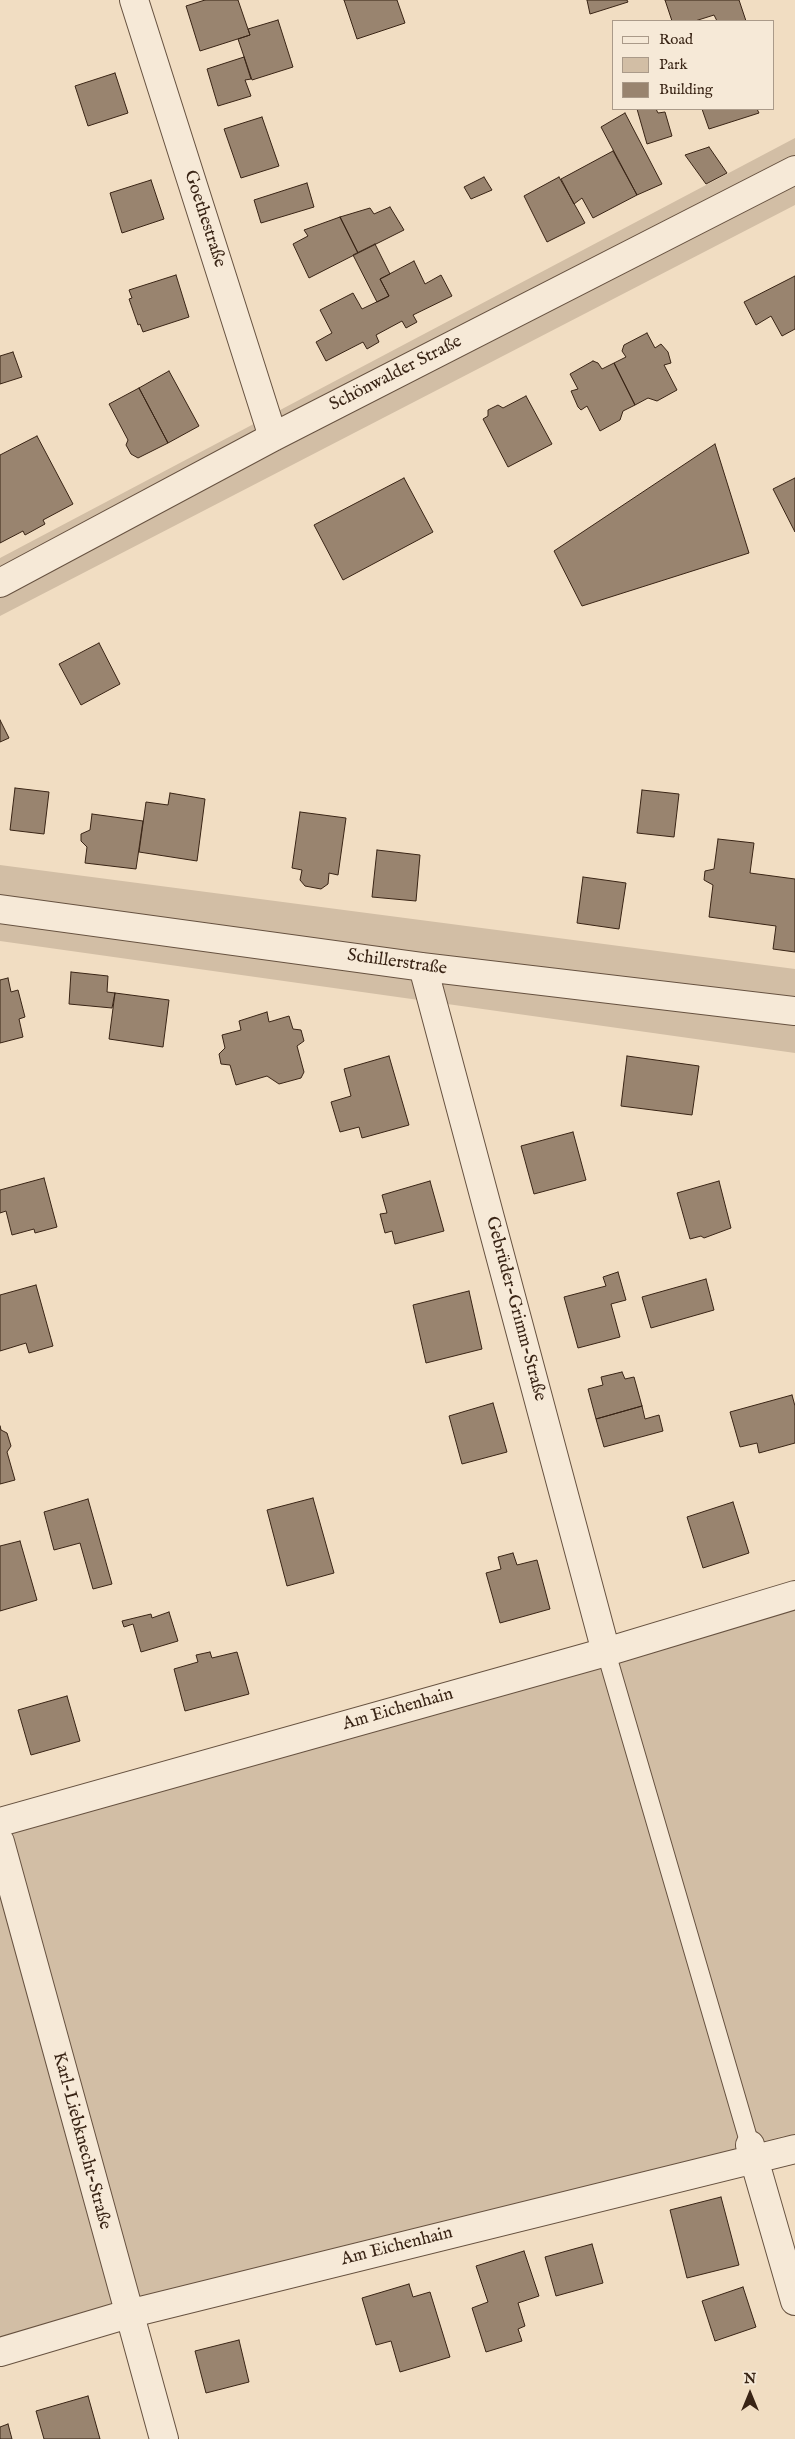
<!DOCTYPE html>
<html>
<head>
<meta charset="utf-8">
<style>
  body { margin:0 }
  #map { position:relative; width:795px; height:2439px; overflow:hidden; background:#f1ddc2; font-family:"IM FELL English",serif }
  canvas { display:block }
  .legend { position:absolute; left:612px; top:20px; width:162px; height:90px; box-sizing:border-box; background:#f6e9d7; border:1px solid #aa9a89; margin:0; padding:6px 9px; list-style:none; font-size:15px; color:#392415 }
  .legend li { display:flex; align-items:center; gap:10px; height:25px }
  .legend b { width:25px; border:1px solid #aa9a89 }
  .north { position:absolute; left:725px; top:2369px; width:50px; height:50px; -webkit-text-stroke:4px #f6e9d7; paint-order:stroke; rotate:0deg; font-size:14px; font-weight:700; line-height:20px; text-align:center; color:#392415 }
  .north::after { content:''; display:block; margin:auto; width:18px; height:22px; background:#392415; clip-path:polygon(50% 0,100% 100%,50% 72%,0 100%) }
</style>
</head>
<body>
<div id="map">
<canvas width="795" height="2439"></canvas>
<ul class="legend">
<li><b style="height:6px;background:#f6e9d7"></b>Road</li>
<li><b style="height:14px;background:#d2bea5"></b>Park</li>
<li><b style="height:14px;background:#99846f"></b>Building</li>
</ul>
<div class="north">N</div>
</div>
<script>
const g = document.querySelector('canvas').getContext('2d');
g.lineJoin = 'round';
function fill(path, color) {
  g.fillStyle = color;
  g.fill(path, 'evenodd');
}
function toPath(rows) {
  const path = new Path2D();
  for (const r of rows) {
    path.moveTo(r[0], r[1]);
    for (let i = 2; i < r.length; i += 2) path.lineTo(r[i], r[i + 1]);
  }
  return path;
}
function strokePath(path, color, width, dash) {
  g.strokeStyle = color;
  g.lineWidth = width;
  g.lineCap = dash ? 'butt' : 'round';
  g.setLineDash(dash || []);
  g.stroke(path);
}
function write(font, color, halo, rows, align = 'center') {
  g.font = font + ' "IM FELL English",serif';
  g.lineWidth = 4.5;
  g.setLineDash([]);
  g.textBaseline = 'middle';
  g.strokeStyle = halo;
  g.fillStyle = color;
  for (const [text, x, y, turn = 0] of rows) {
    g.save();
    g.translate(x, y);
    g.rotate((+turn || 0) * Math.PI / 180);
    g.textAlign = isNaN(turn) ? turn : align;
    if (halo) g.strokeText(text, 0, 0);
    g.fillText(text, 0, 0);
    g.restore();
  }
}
fill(toPath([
  [795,138,795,205,0,616,0,558],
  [0,865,795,969,795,1053,0,941],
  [795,1595,795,2135,784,2136,750,2145,124,2312,0,2351,0,1822]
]), '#d2bea5');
const building = toPath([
  [205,0,238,0,250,35,200,51,186,6,205,0],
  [344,0,397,0,405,23,357,39,344,0],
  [587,0,627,0,628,2,590,14,587,0],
  [665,0,739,0,746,21,717,21,714,15,695,21,672,21,665,0],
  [278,20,293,67,252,80,238,39,250,35,248,29,278,20],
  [244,57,251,79,245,80,251,96,218,106,207,69,244,57],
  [115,73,128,113,88,126,75,86,115,73],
  [637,109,656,109,658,113,665,112,672,136,647,144,637,109],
  [702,109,757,109,759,113,709,129,702,109],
  [625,113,662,184,637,195,601,127,625,113],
  [262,117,279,166,241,178,224,129,262,117],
  [709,147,727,173,706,184,685,155,709,147],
  [613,151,637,195,593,218,582,198,574,204,561,179,613,151],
  [484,177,492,190,471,199,464,187,484,177],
  [559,177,585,223,547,242,524,196,559,177],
  [151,180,164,219,122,233,110,193,151,180],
  [307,183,314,207,261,223,254,200,307,183],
  [390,207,404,230,358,253,340,217,370,208,374,214,390,207],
  [340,217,358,253,309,278,293,244,308,236,304,230,340,217],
  [375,244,390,274,380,279,389,296,377,302,353,255,375,244],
  [414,261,425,284,441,275,452,296,413,315,417,322,406,328,402,321,376,335,379,342,367,349,363,342,326,361,316,342,332,333,320,310,353,293,362,309,389,296,380,279,414,261],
  [176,275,189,317,143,332,140,324,138,325,129,299,132,298,129,290,176,275],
  [795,276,795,329,782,336,771,316,756,325,744,302,795,276],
  [647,333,655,348,661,344,668,352,671,363,664,365,677,390,657,401,648,398,635,405,614,363,626,357,622,351,624,345,647,333],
  [13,352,22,377,0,384,0,356,13,352],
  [593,361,598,363,602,369,614,363,635,405,623,411,620,420,600,431,587,406,581,410,578,407,571,391,578,389,570,374,593,361],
  [169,371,199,426,168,443,139,388,169,371],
  [139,388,168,443,138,458,131,454,126,445,128,440,109,404,139,388],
  [526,396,552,444,508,467,483,419,488,416,488,410,498,405,503,408,526,396],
  [37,436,73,504,43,520,45,524,25,535,23,531,0,543,0,455,37,436],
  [715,444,749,553,582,606,554,551,715,444],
  [404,478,433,532,343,580,314,525,404,478],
  [795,478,795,532,773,489,795,478],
  [99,643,120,684,81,705,59,664,99,643],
  [0,720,9,738,0,742,0,720],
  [15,788,49,792,44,834,10,830,15,788],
  [642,790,679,794,674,837,637,833,642,790],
  [170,793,205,799,197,861,139,852,146,802,168,805,170,793],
  [300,812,346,818,338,875,329,873,328,884,321,889,305,886,300,880,302,870,292,868,300,812],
  [92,814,143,821,136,869,85,863,87,847,81,841,81,834,90,830,92,814],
  [718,839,754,843,750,873,795,879,795,952,773,949,776,926,709,917,713,885,704,880,705,871,714,869,718,839],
  [377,850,420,855,416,901,372,897,377,850],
  [583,877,626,883,619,929,577,923,583,877],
  [71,972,108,976,107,992,115,993,112,1008,69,1004,71,972],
  [8,978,11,992,18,990,25,1017,19,1019,23,1037,0,1043,0,980,8,978],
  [115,993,169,1000,163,1047,109,1039,115,993],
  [267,1012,269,1022,289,1016,293,1029,301,1030,304,1041,297,1046,304,1072,301,1078,279,1084,267,1076,236,1085,230,1065,221,1064,219,1054,225,1048,222,1035,241,1030,239,1021,267,1012],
  [389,1056,409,1125,362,1138,359,1127,340,1132,331,1102,351,1096,344,1069,389,1056],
  [627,1056,699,1066,692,1115,621,1106,627,1056],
  [573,1132,586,1180,534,1194,521,1146,573,1132],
  [44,1178,57,1227,35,1233,34,1229,12,1235,6,1211,0,1213,0,1190,44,1178],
  [430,1181,444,1231,395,1244,392,1231,385,1233,380,1214,387,1213,382,1195,430,1181],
  [719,1181,731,1228,704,1238,701,1236,690,1239,677,1193,719,1181],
  [618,1272,626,1300,611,1304,620,1337,578,1348,564,1297,606,1286,603,1277,618,1272],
  [706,1279,714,1310,651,1328,642,1297,706,1279],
  [36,1285,53,1346,29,1353,26,1343,0,1351,0,1295,36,1285],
  [469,1291,482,1349,426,1363,413,1305,469,1291],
  [622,1372,625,1379,634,1377,642,1406,596,1419,588,1389,603,1385,601,1377,622,1372],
  [792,1395,795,1406,795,1443,759,1453,757,1443,740,1447,730,1412,792,1395],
  [493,1403,507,1452,462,1464,449,1416,493,1403],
  [642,1406,645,1419,659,1415,663,1431,604,1447,596,1419,642,1406],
  [0,1426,1,1430,7,1433,11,1446,7,1452,15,1480,0,1484,0,1426],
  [313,1498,334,1573,287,1586,267,1510,313,1498],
  [88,1499,112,1584,93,1589,80,1543,54,1550,44,1512,88,1499],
  [733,1502,749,1553,703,1568,687,1517,733,1502],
  [20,1541,37,1600,0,1611,0,1546,20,1541],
  [513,1553,517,1565,537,1560,550,1609,500,1623,486,1573,501,1569,498,1557,513,1553],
  [169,1612,178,1641,141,1652,133,1624,124,1627,122,1621,151,1614,152,1618,169,1612],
  [210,1652,212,1658,237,1652,249,1694,185,1711,174,1669,198,1662,196,1655,210,1652],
  [67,1696,80,1741,31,1755,18,1710,67,1696],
  [721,2197,739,2265,687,2278,670,2210,721,2197],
  [592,2244,603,2283,556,2296,545,2257,592,2244],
  [524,2251,539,2296,518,2303,525,2326,518,2329,522,2341,486,2352,472,2308,488,2302,476,2266,524,2251],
  [409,2284,413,2297,430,2292,450,2357,400,2372,391,2341,376,2345,362,2298,409,2284],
  [743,2287,756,2327,715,2341,702,2301,743,2287],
  [239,2340,249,2382,206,2393,195,2351,239,2340],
  [88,2396,100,2439,44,2439,36,2411,88,2396],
  [8,2424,12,2439,0,2439,0,2427,8,2424]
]);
fill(building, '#99846f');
strokePath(building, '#392415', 1);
const service = toPath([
  [606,1652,750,2145]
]);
const minor = toPath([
  [134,0,273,437],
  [0,583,273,437,795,170],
  [0,909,423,967,795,1011],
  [423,967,606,1652],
  [0,1822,606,1652,795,1595],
  [0,1842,164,2439],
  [750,2145,795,2301],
  [0,2352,128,2314,795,2149]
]);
strokePath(service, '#675240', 20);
strokePath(minor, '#675240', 30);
strokePath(service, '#f6e9d7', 18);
strokePath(minor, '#f6e9d7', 28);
write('18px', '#392415', '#f6e9d7', [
  ["Goethestraße",204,219,72],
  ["Schönwalder Straße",396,374,-27],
  ["Schillerstraße",397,963,8],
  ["Gebrüder-Grimm-Straße",515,1309,75],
  ["Am Eichenhain",398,1710,-16],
  ["Karl-Liebknecht-Straße",81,2141,75],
  ["Am Eichenhain",397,2247,-14]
]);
</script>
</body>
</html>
